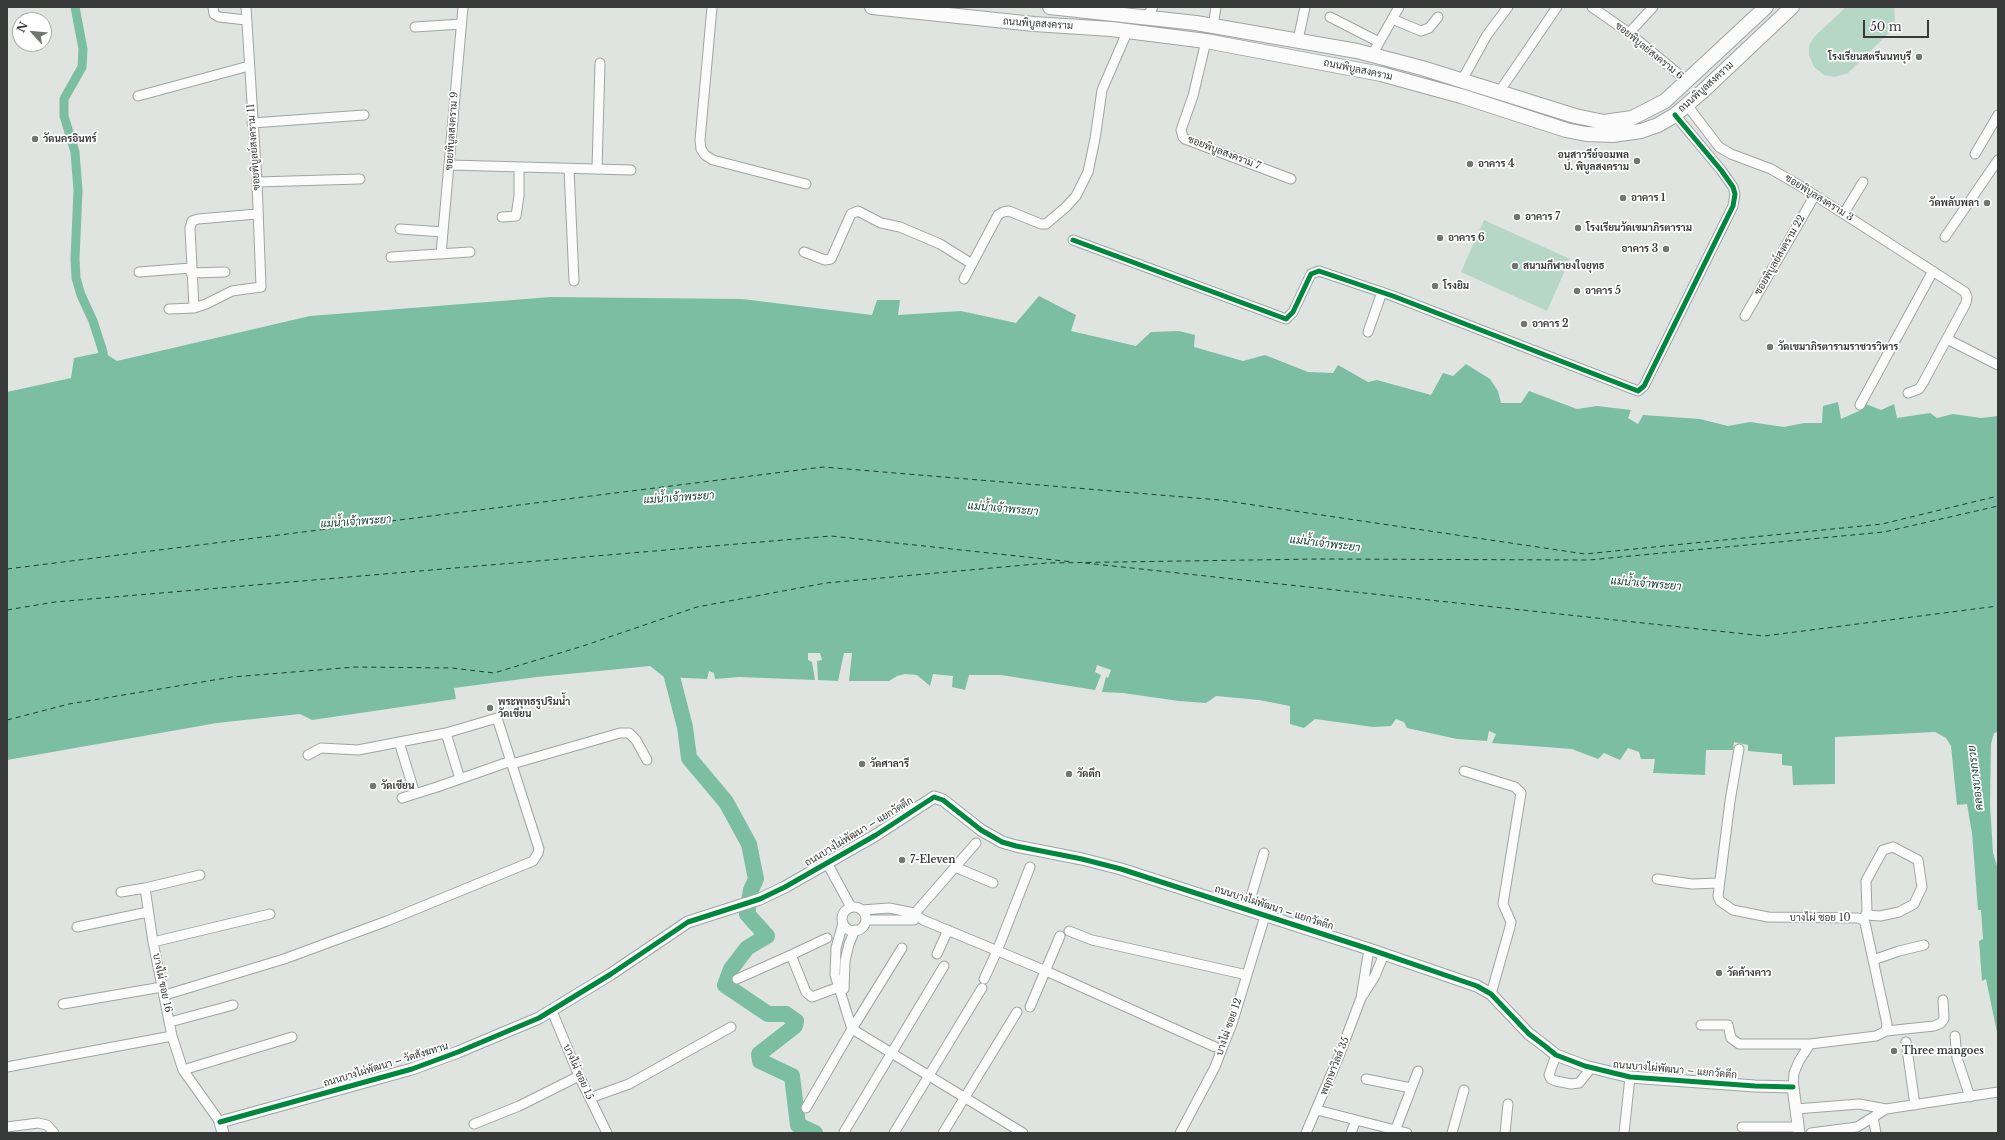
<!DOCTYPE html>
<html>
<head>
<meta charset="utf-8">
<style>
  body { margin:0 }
  #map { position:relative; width:2005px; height:1140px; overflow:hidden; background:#dfe4e1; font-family:"Libre Baskerville",serif }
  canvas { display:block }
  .frame { position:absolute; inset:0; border:8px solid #373a38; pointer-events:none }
  .north { position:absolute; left:12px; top:12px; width:40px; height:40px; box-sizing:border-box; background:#fff; border:1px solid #afb0af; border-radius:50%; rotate:297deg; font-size:11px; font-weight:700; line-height:16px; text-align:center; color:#373a38 }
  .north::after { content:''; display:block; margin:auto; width:14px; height:18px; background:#727673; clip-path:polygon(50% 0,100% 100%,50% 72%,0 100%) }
  .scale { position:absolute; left:1863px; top:20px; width:66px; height:18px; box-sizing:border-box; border:2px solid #373a38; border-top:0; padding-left:5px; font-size:12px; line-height:14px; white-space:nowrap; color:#373a38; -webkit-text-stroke:3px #fff; paint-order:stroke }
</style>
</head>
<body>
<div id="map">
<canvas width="2005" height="1140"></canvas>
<div class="frame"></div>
<div class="north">N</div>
<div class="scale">50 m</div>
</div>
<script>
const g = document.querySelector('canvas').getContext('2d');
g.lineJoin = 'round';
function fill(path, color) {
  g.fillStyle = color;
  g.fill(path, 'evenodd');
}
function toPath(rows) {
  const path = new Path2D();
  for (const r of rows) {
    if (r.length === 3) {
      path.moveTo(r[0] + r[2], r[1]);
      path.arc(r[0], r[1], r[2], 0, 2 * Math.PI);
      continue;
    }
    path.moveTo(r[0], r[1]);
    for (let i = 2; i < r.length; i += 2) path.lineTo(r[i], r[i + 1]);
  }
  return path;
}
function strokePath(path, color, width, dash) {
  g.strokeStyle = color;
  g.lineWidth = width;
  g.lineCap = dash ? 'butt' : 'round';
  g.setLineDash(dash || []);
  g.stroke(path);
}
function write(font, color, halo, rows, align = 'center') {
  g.font = font + ' "Libre Baskerville",Sarabun,serif';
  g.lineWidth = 3.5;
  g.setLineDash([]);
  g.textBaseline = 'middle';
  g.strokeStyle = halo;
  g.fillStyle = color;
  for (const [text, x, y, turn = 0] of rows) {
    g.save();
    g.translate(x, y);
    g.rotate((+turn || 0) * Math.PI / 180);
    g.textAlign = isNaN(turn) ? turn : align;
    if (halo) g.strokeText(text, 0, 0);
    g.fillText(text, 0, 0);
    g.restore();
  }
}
fill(toPath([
  [1846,7,1894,7,1895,21,1891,31,1848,73,1834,77,1824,75,1814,67,1809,55,1809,46,1814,37],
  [1484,220,1570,259,1547,311,1461,272]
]), '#b6d6c6');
fill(toPath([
  [1039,296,1076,315,1071,331,1136,346,1151,332,1179,331,1195,335,1194,347,1243,361,1265,355,1308,372,1333,373,1338,365,1368,382,1377,380,1431,395,1443,373,1453,376,1466,364,1490,379,1498,391,1501,403,1521,403,1529,391,1577,409,1597,406,1631,410,1628,418,1638,424,1643,415,1700,419,1728,426,1750,422,1784,427,1804,423,1822,423,1823,406,1838,402,1841,419,1859,411,1866,404,1881,410,1894,404,1897,418,1930,413,1937,418,1953,414,1981,418,1998,416,1998,732,1994,733,1991,744,1990,804,1993,853,1998,869,1998,1037,1986,979,1982,981,1979,941,1983,939,1981,910,1978,910,1972,833,1967,804,1957,805,1951,746,1946,738,1935,732,1835,737,1835,784,1793,785,1792,766,1782,765,1782,754,1748,751,1748,745,1734,742,1733,750,1706,750,1705,775,1653,773,1655,759,1641,759,1639,752,1628,748,1620,760,1604,753,1598,759,1572,749,1492,743,1496,734,1489,731,1487,741,1457,739,1407,728,1404,722,1396,719,1391,726,1373,727,1315,719,1304,728,1290,724,1290,706,1259,700,1216,696,1206,703,1179,701,1123,693,1102,692,1106,677,1108,678,1111,670,1097,665,1095,672,1101,675,1095,690,1001,675,969,675,965,690,952,687,953,676,933,674,930,686,917,675,905,674,897,676,889,681,849,681,852,653,844,653,838,681,818,680,817,661,822,660,820,653,808,653,808,660,812,662,815,680,739,677,715,679,714,673,709,671,707,679,664,677,650,666,537,677,454,688,456,699,312,720,300,714,217,723,7,760,7,392,71,378,74,358,103,352,117,361,310,316,551,297,742,299,872,315,877,300,900,300,898,315,961,311,1016,323]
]), '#7bbea1');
strokePath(toPath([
  [75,7,83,49,82,67,64,99,64,116,75,152,78,190,75,259,76,278,81,295,93,321,103,352,104,363]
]), '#7bbea1', 9);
strokePath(toPath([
  [671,657,672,677,685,727,689,758,726,802,749,844,756,879,751,890,747,914,767,936,747,948,731,969,725,985,768,1014,786,1014,796,1021,795,1026,759,1054,760,1061,792,1076,798,1125,815,1133]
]), '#7bbea1', 16);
strokePath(toPath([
  [1085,563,1764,636,1998,606],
  [7,569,823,467,1220,500,1585,554,1882,524,1998,496],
  [7,610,55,602,831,536,1073,562],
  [7,720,69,704,232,677,355,667,452,668,494,673,583,646,697,607,826,583,1047,563,1319,559,1589,560,1884,532,1998,506]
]), '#194130', 1, [5, 4]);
const minor = toPath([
  [213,7,214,14,219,17,246,20],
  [712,7,700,140,701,149,705,155,713,160,806,184],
  [1592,7,1629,33,1687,81],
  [1147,16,1153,7],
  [1330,17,1379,42],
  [1392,19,1421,31,1429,28,1438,17],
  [1213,26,1216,7],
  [415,27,461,24],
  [1629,33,1653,7],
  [1298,40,1305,7],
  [1206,41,1193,96,1181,130,1183,137,1185,139,1291,179],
  [1372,55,1399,7],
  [1462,80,1487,35,1508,7],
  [1499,92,1557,7],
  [138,96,249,66],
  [1687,105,1719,147,1731,154,1771,169,1802,187,1965,292,1967,297,1966,303,1923,383,1919,389,1908,393],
  [252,123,364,115],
  [1975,154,1998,115],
  [450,165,631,170],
  [597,168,600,63],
  [569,169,574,281],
  [257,182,360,179],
  [1844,213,1863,182],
  [502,217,516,216,519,196,519,168],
  [400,229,443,232],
  [1945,237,1998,160],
  [1073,240,1286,319,1293,312,1311,274,1319,271,1393,296,1638,391,1644,386,1733,206,1735,194,1733,187,1721,170,1675,115],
  [804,252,825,260,831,259,851,214,858,211,881,223,900,227,940,244,972,264],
  [441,254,463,7],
  [391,257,470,252],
  [139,272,191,268],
  [191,273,225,272],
  [964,279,998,215,1003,212,1009,211,1041,224,1046,224,1066,207,1076,196,1088,172,1095,139,1102,90,1128,30],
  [194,308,190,228,192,221,198,219,257,214],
  [169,309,194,308,206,304,232,291,261,287,257,182,246,7],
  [1745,316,1815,195],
  [1368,332,1382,292],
  [1947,339,1998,365],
  [1860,405,1933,271],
  [446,733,460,779],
  [399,742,415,794],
  [1739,749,1730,801,1718,896,1720,901,1733,910,1768,917,1858,918,1863,920,1865,923,1887,1024,1886,1031],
  [512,764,620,733,629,733,636,740,647,760],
  [1464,771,1515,787,1521,793,1503,904,1511,922,1510,927,1491,994],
  [402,798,437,787,511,761],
  [827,863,851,907],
  [955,867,993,883],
  [200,875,145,888,153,942,172,1036,183,1070,220,1122],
  [1657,879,1692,884,1719,883],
  [121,892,145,888],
  [854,919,12],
  [862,910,889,908,914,913,923,920,1046,971,1215,1047],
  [1247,910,1264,853],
  [866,920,914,920],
  [909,920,976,843],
  [1863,920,1867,912,1866,881,1883,850,1893,847,1918,860,1922,887,1914,904,1899,912,1880,916,1867,915],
  [77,927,148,912],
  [1069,931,1092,940,1247,975],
  [153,942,270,914],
  [902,948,852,1029,1023,1133],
  [937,954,948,930],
  [791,955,827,938],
  [1873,960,1899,951,1924,945],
  [737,979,791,955,806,992,812,997,844,985],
  [984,979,997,951,1030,867],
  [844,989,845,961,849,944,855,930],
  [165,995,284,959,387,921,533,861,538,853,539,849,497,718,446,733,358,750,321,748,308,755],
  [1363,995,1375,976,1384,954],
  [63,1004,162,987],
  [1030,1007,1060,936],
  [552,1011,579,1076,607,1133],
  [170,1022,233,1005],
  [1701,1025,1728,1025,1731,1038,1739,1044,1810,1044],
  [1955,1036,1957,1058,1970,1097],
  [1906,1042,1915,1105],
  [1556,1055,1549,1075,1551,1079,1556,1081,1571,1084,1579,1083,1591,1068],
  [7,1067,172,1036],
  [183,1070,292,1037],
  [1366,1079,1411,1088],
  [1793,1087,1794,1073,1799,1061,1810,1044,1876,1036,1886,1031,1934,1026,1941,1023,1944,1019,1943,1000],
  [590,1098,629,1084,731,1027],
  [806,1108,852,1029,835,975,836,948,843,923],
  [1796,1109,1859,1104,1886,1109,1857,1127,1811,1133],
  [1886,1109,1998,1092],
  [1317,1110,1407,1133],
  [1873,1117,1876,1133],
  [474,1124,519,1106,579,1076],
  [7,1127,38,1123,47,1125,54,1133],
  [1742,1127,1798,1127],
  [1395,1131,1418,1071],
  [844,1132,944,966],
  [894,1133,982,988],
  [943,1133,1017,1012],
  [1180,1133,1215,1067,1223,1046,1232,1024,1265,916],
  [1306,1133,1339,1056,1361,998,1369,949],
  [1351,1133,1356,1120],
  [1452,1133,1464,1090],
  [1505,1133,1508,1104],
  [1624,1133,1630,1077]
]);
const tertiary = toPath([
  [223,1133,220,1122,412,1069,458,1052,539,1018,611,974,688,922,760,899,785,887,876,835,934,797,943,800,981,830,1002,842,1016,846,1082,859,1121,869,1369,949,1477,986,1491,994,1529,1034,1545,1046,1556,1055,1585,1066,1630,1077,1755,1086,1793,1087,1799,1133]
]);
const primary = toPath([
  [872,7,1034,24,1111,29,1206,41,1381,74,1461,96,1566,130,1586,134,1613,135,1641,131,1658,125,1675,115,1703,91,1792,7],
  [1050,7,1196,23,1357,51,1422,68,1575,116,1604,122,1632,118,1665,101,1766,7]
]);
strokePath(minor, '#a0a4a2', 11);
strokePath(tertiary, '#a0a4a2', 13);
strokePath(primary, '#a0a4a2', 16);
strokePath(minor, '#fafbfa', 9);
strokePath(tertiary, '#fafbfa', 11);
strokePath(primary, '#fafbfa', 14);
strokePath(toPath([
  [1073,240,1286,319,1293,312,1311,274,1319,271,1393,296,1638,391,1644,386,1733,206,1735,194,1733,187,1721,170,1675,115],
  [220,1122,412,1069,458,1052,539,1018,611,974,688,922,760,899,785,887,876,835,934,797,943,800,981,830,1002,842,1016,846,1082,859,1121,869,1369,949,1477,986,1491,994,1529,1034,1545,1046,1556,1055,1585,1066,1630,1077,1755,1086,1793,1087]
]), '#00873e', 5);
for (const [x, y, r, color] of [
  [1919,57,4,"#727673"],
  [35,139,4,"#727673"],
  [1637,161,4,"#727673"],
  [1470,164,4,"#727673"],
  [1623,198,4,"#727673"],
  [1987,203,4,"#727673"],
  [1517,217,4,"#727673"],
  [1578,228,4,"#727673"],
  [1440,238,4,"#727673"],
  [1666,249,4,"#727673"],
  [1515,266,4,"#727673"],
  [1435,286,4,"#727673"],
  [1577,291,4,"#727673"],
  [1524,324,4,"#727673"],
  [1770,347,4,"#727673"],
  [490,708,4,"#727673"],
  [862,764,4,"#727673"],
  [1069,774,4,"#727673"],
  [373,786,4,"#727673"],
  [902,860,4,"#727673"],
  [1719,973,4,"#727673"],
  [1894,1051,4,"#727673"]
]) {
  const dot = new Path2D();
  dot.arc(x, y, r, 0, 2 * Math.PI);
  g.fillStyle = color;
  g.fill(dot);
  strokePath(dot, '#fff', 1.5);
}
write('10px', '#373a38', '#fff', [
  ["ถนนพิบูลสงคราม",1038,24,4],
  ["ซอยพิบูลย์สงคราม 6",1649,51,39],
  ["ถนนพิบูลสงคราม",1358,70,12],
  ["ถนนพิบูลสงคราม",1706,87,-42],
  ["ซอยพิบูลสงคราม 9",452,131,-86],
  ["ซอยพิบูลย์สงคราม 11",254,147,-94],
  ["ซอยพิบูลสงคราม 7",1224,153,21],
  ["ซอยพิบูลสงคราม 3",1819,198,32],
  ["ซอยพิบูลย์สงคราม 22",1780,255,-60],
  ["ถนนบางไผ่พัฒนา – แยกวัดตึก",859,832,-31],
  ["ถนนบางไผ่พัฒนา – แยกวัดตึก",1274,908,18],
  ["บางไผ่ ซอย 10",1820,918],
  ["บางไผ่ ซอย 16",162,983,78],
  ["บางไผ่ ซอย 12",1229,1027,-71],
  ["ถนนบางไผ่พัฒนา – วัดสังฆทาน",386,1065,-17],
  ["พฤกษาวิลล์ 35",1335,1066,-68],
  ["ถนนบางไผ่พัฒนา – แยกวัดตึก",1675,1070,5],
  ["บางไผ่ ซอย 15",578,1072,66]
]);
write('bold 10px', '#373a38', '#fff', [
  ["โรงเรียนสตรีนนทบุรี",1911,57,"right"],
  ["วัดนครอินทร์",43,139],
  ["อนุสาวรีย์จอมพล",1629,155,"right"],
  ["ป. พิบูลสงคราม",1629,167,"right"],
  ["อาคาร 4",1478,164],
  ["อาคาร 1",1631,198],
  ["วัดพลับพลา",1979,203,"right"],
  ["อาคาร 7",1525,217],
  ["โรงเรียนวัดเขมาภิรตาราม",1586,228],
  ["อาคาร 6",1448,238],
  ["อาคาร 3",1658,249,"right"],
  ["สนามกีฬายงใจยุทธ",1523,266],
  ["โรงยิม",1443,286],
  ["อาคาร 5",1585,291],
  ["อาคาร 2",1532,324],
  ["วัดเขมาภิรตารามราชวรวิหาร",1778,347],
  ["พระพุทธรูปริมน้ำ",498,702],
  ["วัดเขียน",498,714],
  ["วัดศาลารี",870,764],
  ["วัดตึก",1077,774],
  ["วัดเขียน",381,786],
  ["7-Eleven",910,860],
  ["วัดค้างคาว",1727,973],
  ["Three mangoes",1902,1051]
], 'left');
write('italic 11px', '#194130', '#fff', [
  ["แม่น้ำเจ้าพระยา",679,498,-4],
  ["แม่น้ำเจ้าพระยา",1003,509,5],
  ["แม่น้ำเจ้าพระยา",356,522,-4],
  ["แม่น้ำเจ้าพระยา",1325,544,7],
  ["แม่น้ำเจ้าพระยา",1646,584,5],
  ["คลองบางกรวย",1976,778,-97]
]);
</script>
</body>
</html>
